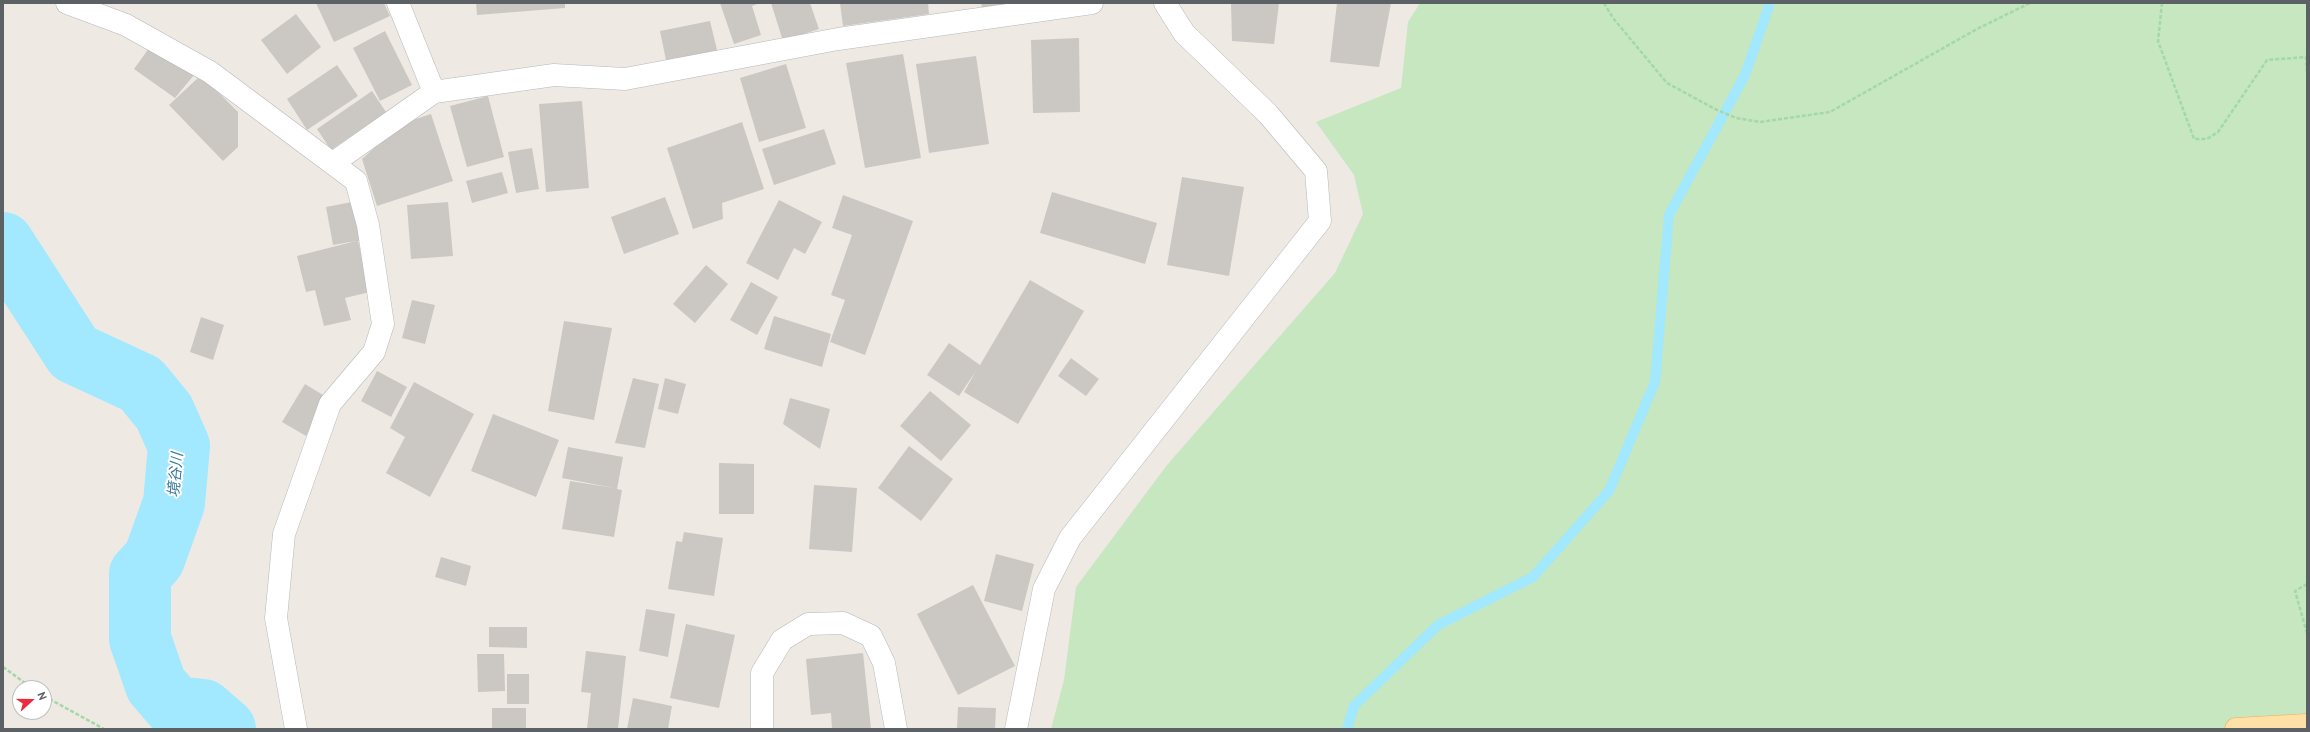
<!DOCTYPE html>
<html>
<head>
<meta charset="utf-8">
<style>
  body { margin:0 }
  #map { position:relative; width:2310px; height:732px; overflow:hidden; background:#eeeae3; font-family:"PT Sans",sans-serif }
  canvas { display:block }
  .frame { position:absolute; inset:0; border:4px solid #5b6164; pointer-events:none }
  .north { position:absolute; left:12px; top:680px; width:40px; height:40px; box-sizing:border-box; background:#fff; border:1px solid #bdc0c1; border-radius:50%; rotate:69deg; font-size:11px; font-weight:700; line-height:16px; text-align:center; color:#5b6164 }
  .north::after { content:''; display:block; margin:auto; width:14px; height:18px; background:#ed2b3f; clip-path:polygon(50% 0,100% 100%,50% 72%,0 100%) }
</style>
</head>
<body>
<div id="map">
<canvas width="2310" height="732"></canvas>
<div class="frame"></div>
<div class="north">N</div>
</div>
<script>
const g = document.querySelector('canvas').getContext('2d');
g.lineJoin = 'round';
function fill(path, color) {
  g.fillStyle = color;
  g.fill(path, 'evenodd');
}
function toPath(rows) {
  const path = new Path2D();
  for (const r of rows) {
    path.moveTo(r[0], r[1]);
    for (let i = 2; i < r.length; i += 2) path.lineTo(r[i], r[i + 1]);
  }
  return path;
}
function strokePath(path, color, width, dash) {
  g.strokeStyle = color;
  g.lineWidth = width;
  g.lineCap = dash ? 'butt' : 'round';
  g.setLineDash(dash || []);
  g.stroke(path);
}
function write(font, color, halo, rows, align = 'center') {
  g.font = font + ' "PT Sans","Noto Sans JP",sans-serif';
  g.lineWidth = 4;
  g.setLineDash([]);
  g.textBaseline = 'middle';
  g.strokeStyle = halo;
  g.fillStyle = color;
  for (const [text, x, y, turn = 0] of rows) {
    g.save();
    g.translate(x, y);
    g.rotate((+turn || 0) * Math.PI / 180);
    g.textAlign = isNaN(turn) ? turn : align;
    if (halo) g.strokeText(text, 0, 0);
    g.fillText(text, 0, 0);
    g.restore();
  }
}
fill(toPath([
  [1420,3,2307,3,2307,729,1051,729,1064,680,1076,587,1167,465,1335,273,1363,214,1354,175,1316,122,1401,88,1408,22]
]), '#c6e7bf');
strokePath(toPath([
  [1347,729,1354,706,1438,625,1533,577,1609,491,1655,382,1669,215,1745,75,1770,3]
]), '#a2e8ff', 10);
strokePath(toPath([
  [3,243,74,353,141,384,164,412,179,446,174,503,154,559,140,574,140,639,156,685,175,707,203,710,225,729]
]), '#a2e8ff', 62);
fill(toPath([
  [316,3,384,3,390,16,334,42],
  [476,3,565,3,565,8,477,15],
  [720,3,760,3,752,6,761,35,734,44],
  [771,3,810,3,819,29,783,41],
  [840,3,928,3,929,14,843,26],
  [981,3,1030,3,983,14],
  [1231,3,1279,3,1274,44,1232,41],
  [1337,3,1391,3,1379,67,1330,62],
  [296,14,321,47,287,74,261,40],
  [710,21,718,54,667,65,660,31],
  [385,31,412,85,380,101,353,48],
  [1079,38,1080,112,1033,113,1031,40],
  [152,44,194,75,175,98,134,69],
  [903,54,921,158,865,168,846,63],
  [976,56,989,144,929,153,916,64],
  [786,64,806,128,759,142,740,78],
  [337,65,358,96,307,130,287,99],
  [201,75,238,112,238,147,223,161,169,105],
  [372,91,386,112,331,150,317,129],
  [488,96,504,157,467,167,450,106],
  [582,101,589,188,546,192,539,104],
  [431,114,453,181,377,206,362,159,401,124],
  [742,122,764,189,722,203,723,219,693,229,667,148],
  [824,129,836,164,774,185,762,149],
  [532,148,539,189,516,193,508,152],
  [502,172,508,193,472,203,466,181],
  [1182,177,1244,187,1229,276,1167,265],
  [1052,192,1157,223,1145,264,1040,233],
  [843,195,913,221,865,355,830,342,845,300,831,295,852,235,832,228],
  [665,197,679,234,624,254,611,217],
  [779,200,822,222,805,254,794,248,778,280,746,263],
  [357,201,363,240,358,241,370,292,345,298,351,320,324,326,315,290,306,292,297,256,356,241,333,245,326,207],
  [448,202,453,256,411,259,407,205],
  [706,265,728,284,695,323,673,304],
  [1030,280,1084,311,1018,424,964,392,976,371,959,396,927,375,949,343,980,365],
  [751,282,778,297,757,335,730,320],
  [412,300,435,305,425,344,402,338],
  [774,316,831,334,822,367,764,349],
  [201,317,224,325,213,360,190,352],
  [564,321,612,328,594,420,548,411],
  [1071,358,1099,379,1086,396,1058,376],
  [377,371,407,387,391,417,361,401],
  [633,378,659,384,645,448,615,443],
  [665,378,686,384,678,414,658,409],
  [414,382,474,414,430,497,386,473,405,437,390,428],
  [305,384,328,398,306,436,282,422],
  [930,391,971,425,941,461,900,426],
  [790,398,830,409,820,449,783,424],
  [493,414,559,440,536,497,471,471],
  [909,446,953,479,921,521,878,488],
  [568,447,623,457,617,489,622,490,614,537,562,529,570,481,614,488,562,478],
  [719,463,754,464,754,514,719,514],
  [814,485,857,488,852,552,809,549],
  [684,532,723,538,714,596,668,589,676,541,682,542],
  [996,554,1034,564,1022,611,984,601],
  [441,557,471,566,466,586,435,577],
  [973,585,1015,666,958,695,917,614],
  [646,609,675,614,668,657,639,651],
  [686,624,735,635,719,708,670,698],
  [489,627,527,627,527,648,489,647],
  [586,651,626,656,618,729,587,729,591,693,581,692],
  [863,653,871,729,832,729,831,713,811,715,806,659],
  [477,654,504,654,505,691,478,692],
  [507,674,529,674,529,704,507,704],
  [633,698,672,706,668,729,627,729],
  [958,707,996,708,995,729,957,729],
  [492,708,526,708,526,729,492,729]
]), '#cbc7c2');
const minor = toPath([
  [67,3,126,25,210,72,356,181,368,225,383,324,374,352,330,404,284,534,276,618,296,729],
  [398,3,434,92],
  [333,163,434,92,554,75,625,79,838,39,1092,3],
  [762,729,762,673,782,640,808,624,843,623,871,636,884,663,896,729],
  [1016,729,1044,589,1070,538,1320,221,1316,171,1268,114,1184,33,1165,3]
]);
const major = toPath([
  [2236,729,2307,725]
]);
strokePath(minor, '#b4b7bb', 23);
strokePath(major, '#f4ab56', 23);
strokePath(toPath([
  [1604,3,1613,18,1667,83,1715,109,1736,118,1760,122,1830,112,1977,29,2030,3],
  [2162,3,2158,41,2194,139,2207,139,2218,132,2267,60,2306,57,2307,71],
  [2307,584,2295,591,2307,633],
  [3,667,32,688],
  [44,696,104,729]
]), '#a2d9a6', 2.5, [4, 2]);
strokePath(minor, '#fff', 22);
strokePath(major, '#ffe1a7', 22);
write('italic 15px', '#367899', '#fff', [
  ["境谷川",176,475,-85]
]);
</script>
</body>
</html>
